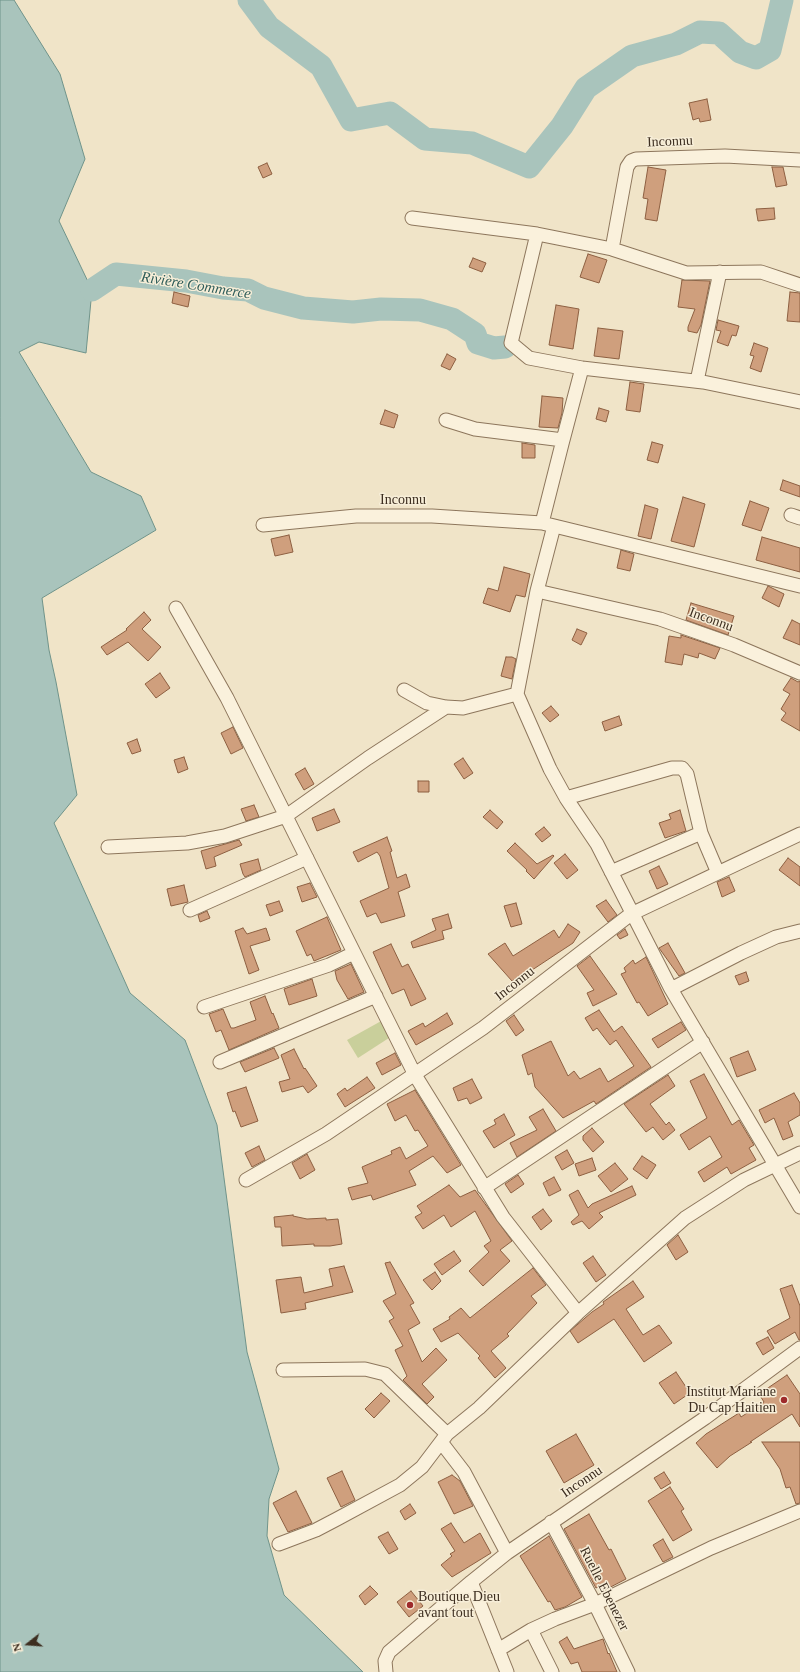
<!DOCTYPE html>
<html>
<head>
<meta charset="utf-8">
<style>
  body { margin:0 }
  #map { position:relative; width:800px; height:1672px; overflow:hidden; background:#f0e4c8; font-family:Georgia,serif }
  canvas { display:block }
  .north { position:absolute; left:8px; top:1624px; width:40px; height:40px; -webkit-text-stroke:3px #f7eed8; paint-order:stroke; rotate:253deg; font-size:11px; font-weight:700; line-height:16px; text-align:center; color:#3d2e20 }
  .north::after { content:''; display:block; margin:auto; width:14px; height:18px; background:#3d2e20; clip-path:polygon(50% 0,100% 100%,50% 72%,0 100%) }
</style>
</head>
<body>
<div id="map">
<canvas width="800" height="1672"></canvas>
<div class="north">N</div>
</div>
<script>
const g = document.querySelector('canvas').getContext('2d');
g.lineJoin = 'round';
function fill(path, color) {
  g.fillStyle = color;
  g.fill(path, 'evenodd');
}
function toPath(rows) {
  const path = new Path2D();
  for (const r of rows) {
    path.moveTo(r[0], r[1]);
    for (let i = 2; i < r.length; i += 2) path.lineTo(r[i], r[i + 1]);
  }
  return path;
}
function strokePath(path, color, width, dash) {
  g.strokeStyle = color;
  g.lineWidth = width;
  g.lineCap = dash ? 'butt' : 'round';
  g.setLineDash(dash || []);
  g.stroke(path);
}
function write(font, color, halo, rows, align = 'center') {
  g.font = font + ' Georgia,serif';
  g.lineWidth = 3;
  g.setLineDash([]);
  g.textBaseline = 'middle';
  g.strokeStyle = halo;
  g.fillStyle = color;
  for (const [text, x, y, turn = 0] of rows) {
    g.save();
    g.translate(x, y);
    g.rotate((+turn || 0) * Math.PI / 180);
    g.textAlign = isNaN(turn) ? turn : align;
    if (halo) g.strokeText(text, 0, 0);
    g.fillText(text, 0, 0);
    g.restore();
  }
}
fill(toPath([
  [383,1020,392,1036,358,1058,347,1040]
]), '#c9cf9b');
const water = toPath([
  [0,0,14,0,60,74,85,159,59,221,92,290,86,353,39,342,19,352,91,472,141,496,156,530,42,598,49,650,56,682,77,795,54,823,130,993,185,1040,217,1125,247,1352,279,1469,269,1499,267,1536,284,1595,363,1672,0,1672,0,0]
]);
fill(water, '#a9c4bc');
strokePath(water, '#6f938a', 1);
strokePath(toPath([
  [249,0,269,27,321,66,351,120,390,113,425,139,472,143,529,167,562,126,586,88,632,56,676,44,700,32,719,33,740,52,756,58,770,50,782,0],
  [92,290,116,274,186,281,223,288,248,290,264,298,303,308,353,312,381,309,420,310,452,319,475,334,478,343,494,348,505,347]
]), '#a9c4bc', 23);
const building = toPath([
  [707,99,711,120,700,122,699,118,693,120,689,103,707,99],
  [267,163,272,174,263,178,258,167,267,163],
  [648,167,666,170,657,221,645,219,648,199,643,198,648,167],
  [772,167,783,167,787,185,776,187,772,167],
  [774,208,775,219,758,221,756,209,774,208],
  [588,254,607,260,599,283,580,277,588,254],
  [473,258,486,263,482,272,469,267,473,258],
  [682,280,710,281,701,325,697,333,688,331,688,327,695,309,678,307,682,280],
  [174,292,190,296,188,307,172,303,174,292],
  [790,292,800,293,800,322,787,321,790,292],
  [556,305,579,309,573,349,549,345,556,305],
  [718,320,739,326,736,336,732,335,728,346,717,342,721,331,716,330,718,320],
  [598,328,623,331,619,359,594,356,598,328],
  [754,343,768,348,761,372,750,368,754,356,750,355,754,343],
  [447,354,456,359,450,370,441,366,447,354],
  [630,382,644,384,640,412,626,410,630,382],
  [542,396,563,398,562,413,558,428,539,427,542,396],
  [599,408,609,411,606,422,596,419,599,408],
  [385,410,398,415,394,428,380,424,385,410],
  [652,442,663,445,658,463,647,460,652,442],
  [522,443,535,445,535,458,522,458,522,443],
  [783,480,800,486,800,497,780,490,783,480],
  [683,497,705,504,694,547,671,541,683,497],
  [750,501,769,508,761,531,742,525,750,501],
  [645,505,658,509,651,539,638,536,645,505],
  [289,535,293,552,275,556,271,539,289,535],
  [762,537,800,548,800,572,756,560,762,537],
  [621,550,634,554,630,571,617,568,621,550],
  [504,567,530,574,525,597,516,595,510,612,483,603,488,588,498,591,504,567],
  [768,586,784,594,779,607,762,598,768,586],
  [691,603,734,616,728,635,686,620,691,603],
  [144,612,151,620,142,629,161,647,148,661,128,642,107,655,101,647,127,630,126,629,144,612],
  [792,620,800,624,800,645,783,638,792,620],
  [577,629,587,633,581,645,572,640,577,629],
  [681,635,720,648,715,659,699,653,698,658,684,654,682,665,665,662,669,636,681,638,681,635],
  [506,657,512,657,516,659,512,679,501,676,506,657],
  [160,673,170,688,156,698,145,684,160,673],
  [791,678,798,682,800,681,800,731,781,720,786,713,781,709,790,694,783,690,791,678],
  [551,706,559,715,550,722,542,713,551,706],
  [619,716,622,725,605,731,602,722,619,716],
  [233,727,243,748,231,754,221,733,233,727],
  [137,739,141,751,132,754,127,743,137,739],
  [184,757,188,769,178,773,174,760,184,757],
  [463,758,473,773,464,779,454,764,463,758],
  [305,768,314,784,304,790,295,774,305,768],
  [418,781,429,781,429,792,418,792,418,781],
  [254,805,259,817,246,821,241,809,254,805],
  [334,809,340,822,317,831,312,818,334,809],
  [490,810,503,822,497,829,483,817,490,810],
  [680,810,686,831,665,838,659,823,671,819,669,814,680,810],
  [544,827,551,835,542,842,535,834,544,827],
  [387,837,392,851,390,852,397,878,406,874,410,887,398,892,405,916,381,923,376,913,367,917,360,901,389,888,380,856,377,852,358,862,353,852,387,837],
  [239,840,242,845,214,857,216,866,206,869,201,851,239,840],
  [515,843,537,864,553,855,554,856,534,879,526,871,527,870,507,851,515,843],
  [565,854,578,870,567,879,554,863,565,854],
  [788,858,800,867,800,886,779,870,788,858],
  [258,859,261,870,245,877,243,874,240,864,258,859],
  [659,866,668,884,657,889,649,871,659,866],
  [729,877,735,891,722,897,717,882,729,877],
  [310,883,317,897,302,902,297,887,310,883],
  [184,885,188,902,171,906,167,889,184,885],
  [606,900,617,915,608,922,596,906,606,900],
  [279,901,283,911,270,916,266,905,279,901],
  [516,903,522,924,511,927,504,906,516,903],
  [207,911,210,918,200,922,198,915,207,911],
  [448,914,452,928,442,931,444,939,413,948,411,942,436,930,432,919,448,914],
  [327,917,341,950,314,961,311,954,307,956,296,931,327,917],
  [568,924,580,932,573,943,523,976,522,975,512,981,488,954,505,943,513,956,554,930,559,938,568,924],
  [243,928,247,934,266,928,270,940,250,946,259,970,249,974,235,931,243,928],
  [625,929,628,935,620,939,617,935,625,929],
  [668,943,685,973,679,976,659,948,668,943],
  [391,944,402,967,408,964,426,999,411,1006,404,989,392,994,373,952,391,944],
  [590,956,617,994,593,1006,587,993,594,990,577,966,590,956],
  [646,957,668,1004,648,1016,639,1002,637,1003,621,974,626,972,624,968,633,960,635,964,646,957],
  [351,964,364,992,348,999,337,980,335,971,351,964],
  [746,972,749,981,739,985,735,976,746,972],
  [312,979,317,996,289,1005,284,989,312,979],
  [265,996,272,1014,273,1013,279,1028,229,1050,221,1030,216,1032,209,1014,223,1009,231,1028,234,1028,256,1020,250,1002,265,996],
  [599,1010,614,1032,622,1026,651,1067,596,1104,594,1101,563,1118,535,1087,532,1073,528,1075,522,1055,551,1041,568,1076,574,1071,580,1079,600,1068,608,1082,634,1066,616,1040,610,1045,597,1028,593,1031,585,1018,599,1010],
  [447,1013,453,1024,416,1045,408,1031,423,1023,425,1027,447,1013],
  [514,1015,524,1030,516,1036,506,1021,514,1015],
  [681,1022,686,1030,658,1048,652,1039,681,1022],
  [274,1048,279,1058,245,1072,240,1062,274,1048],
  [294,1049,304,1069,305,1068,317,1086,308,1093,303,1086,282,1092,279,1082,290,1079,281,1055,294,1049],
  [748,1051,756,1070,737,1077,730,1058,748,1051],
  [395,1053,401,1065,382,1075,376,1063,395,1053],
  [704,1074,732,1125,739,1120,754,1145,749,1148,756,1160,731,1174,727,1167,704,1182,698,1172,722,1157,710,1136,689,1150,680,1135,707,1118,690,1081,704,1074],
  [668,1075,675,1086,650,1104,666,1125,669,1122,675,1130,663,1140,653,1127,646,1132,624,1104,668,1075],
  [367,1077,375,1088,345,1107,337,1094,345,1088,347,1091,367,1077],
  [472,1079,482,1098,470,1104,467,1098,458,1101,453,1088,472,1079],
  [246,1087,258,1121,241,1127,235,1111,233,1112,227,1093,246,1087],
  [415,1090,461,1165,447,1173,433,1156,409,1171,416,1185,373,1200,371,1195,352,1200,348,1188,368,1183,362,1167,392,1154,391,1151,400,1147,406,1159,428,1146,418,1130,415,1131,406,1115,395,1121,387,1104,415,1090],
  [794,1093,800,1103,800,1115,788,1122,793,1136,783,1140,774,1118,765,1123,759,1110,794,1093],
  [543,1109,556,1131,517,1157,510,1143,537,1130,529,1117,543,1109],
  [504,1114,515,1135,494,1148,483,1131,496,1124,494,1120,504,1114],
  [592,1128,604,1142,593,1152,583,1140,583,1136,592,1128],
  [259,1146,265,1160,252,1167,245,1153,259,1146],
  [567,1150,574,1163,562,1170,555,1157,567,1150],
  [307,1154,315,1170,300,1179,292,1163,307,1154],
  [642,1156,656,1165,647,1179,633,1169,642,1156],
  [592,1158,596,1170,579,1176,575,1164,592,1158],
  [615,1163,628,1179,611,1192,598,1176,615,1163],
  [518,1175,524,1184,511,1193,505,1184,518,1175],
  [554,1177,561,1190,549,1196,543,1183,554,1177],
  [449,1185,460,1197,475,1190,512,1241,500,1250,510,1261,483,1286,469,1271,489,1252,484,1246,491,1241,475,1211,451,1227,444,1215,423,1229,415,1217,422,1213,417,1206,449,1185],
  [632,1186,636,1195,599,1213,603,1217,589,1229,582,1221,573,1225,571,1222,579,1215,569,1195,578,1190,588,1208,592,1204,632,1186],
  [543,1209,552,1221,541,1230,532,1217,543,1209],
  [293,1215,293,1216,307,1219,326,1218,326,1220,338,1219,342,1244,330,1246,314,1246,314,1244,282,1246,281,1227,275,1227,274,1217,293,1215],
  [678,1235,688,1252,676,1260,667,1245,678,1235],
  [454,1251,461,1261,442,1275,434,1264,454,1251],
  [593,1256,606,1275,596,1282,583,1263,593,1256],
  [390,1262,414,1303,410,1305,420,1323,408,1330,422,1362,436,1348,447,1360,422,1384,434,1397,427,1404,403,1380,407,1376,395,1350,403,1346,389,1321,394,1318,383,1301,396,1294,385,1263,390,1262],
  [344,1266,353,1292,305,1303,306,1309,281,1313,276,1280,301,1277,304,1293,333,1286,329,1269,344,1266],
  [533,1268,546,1285,531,1296,537,1303,507,1334,509,1336,491,1351,506,1368,495,1378,478,1358,480,1356,458,1333,441,1342,433,1329,450,1319,449,1317,461,1308,470,1318,533,1268],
  [435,1272,441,1281,432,1290,423,1280,435,1272],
  [633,1281,644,1297,626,1309,643,1335,659,1325,672,1343,644,1362,614,1319,578,1343,570,1331,592,1312,604,1304,603,1302,633,1281],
  [792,1285,800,1306,800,1340,799,1340,795,1332,775,1344,767,1331,790,1318,780,1289,792,1285],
  [768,1337,774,1348,763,1355,756,1343,768,1337],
  [676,1372,690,1393,674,1404,659,1383,676,1372],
  [787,1375,800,1394,800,1427,792,1414,750,1442,752,1442,730,1456,717,1468,696,1443,706,1434,739,1413,741,1417,764,1402,759,1394,787,1375],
  [381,1393,390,1401,374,1418,365,1409,381,1393],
  [576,1434,594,1465,564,1483,546,1451,576,1434],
  [762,1442,800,1442,800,1503,796,1504,790,1487,786,1488,780,1469,762,1442],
  [342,1471,355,1500,341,1507,327,1478,342,1471],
  [664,1472,671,1483,661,1489,654,1478,664,1472],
  [452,1475,460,1481,473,1506,454,1514,438,1482,452,1475],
  [670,1487,684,1509,681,1511,692,1530,673,1541,648,1501,670,1487],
  [296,1491,312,1523,288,1532,273,1503,296,1491],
  [410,1504,416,1513,405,1520,400,1511,410,1504],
  [589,1514,609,1550,611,1549,626,1579,601,1592,598,1587,596,1588,564,1529,589,1514],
  [451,1523,464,1543,480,1533,491,1553,452,1577,441,1565,452,1556,450,1554,455,1551,441,1529,451,1523],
  [388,1532,398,1549,389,1554,378,1537,388,1532],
  [549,1536,582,1597,565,1607,555,1610,550,1601,548,1602,520,1556,549,1536],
  [663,1539,673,1557,663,1562,653,1545,663,1539],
  [370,1586,378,1594,365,1605,359,1596,370,1586],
  [411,1591,423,1606,409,1617,397,1602,411,1591],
  [567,1637,574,1649,603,1639,608,1654,609,1653,617,1672,582,1672,578,1662,571,1664,559,1642,567,1637]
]);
fill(building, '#cf9f7d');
strokePath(building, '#8d5f41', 1);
const street = toPath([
  [412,218,537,234,612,249,686,273,761,272,800,285],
  [537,234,511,343,529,358,582,368,703,382,800,402],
  [612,249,627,167,631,161,636,159,725,156,800,160],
  [697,381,720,272],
  [446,420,475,429,563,440,582,368],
  [791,515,800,518],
  [542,523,563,440],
  [263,525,356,516,432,516,542,523,800,586],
  [537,591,660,619,734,645,800,673],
  [176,608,227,698,415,1075,503,1217,578,1313],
  [404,690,427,703,446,707,463,708,517,694,550,769,566,798,597,844,671,989,800,1207],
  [517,694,537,591,554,526],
  [566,798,672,768,682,768,687,774,701,833],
  [108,847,187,843,225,836,286,816,368,758,446,707],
  [611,872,701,833,718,873],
  [190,910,307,858],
  [671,989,741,953,776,937,800,931],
  [204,1007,329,965,354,953],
  [220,1062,376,996],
  [246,1180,326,1134,483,1028,631,914,800,834],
  [484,1188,703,1042],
  [283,1370,365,1369,385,1374,447,1434],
  [441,1442,464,1472,507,1553],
  [551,1522,595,1604,628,1672],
  [279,1544,316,1530,337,1519,400,1485,422,1467,447,1434,479,1408,578,1313,685,1218,744,1180,800,1153],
  [471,1582,507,1672],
  [531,1630,555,1619,595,1604,711,1548,800,1511],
  [498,1650,531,1630,552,1672],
  [386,1672,385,1661,389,1652,471,1582,507,1553,705,1418,800,1348]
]);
strokePath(street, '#8d765c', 15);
strokePath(street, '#faf1dc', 13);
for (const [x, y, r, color] of [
  [784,1400,4,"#9e2a2b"],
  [410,1605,4,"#9e2a2b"]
]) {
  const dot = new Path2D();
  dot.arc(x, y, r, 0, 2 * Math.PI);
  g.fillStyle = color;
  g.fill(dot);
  strokePath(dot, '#f7eed8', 1.5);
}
write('14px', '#3d2e20', '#f7eed8', [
  ["Inconnu",670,142,-2],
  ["Inconnu",403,500],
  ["Inconnu",711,620,20],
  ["Inconnu",515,984,-38],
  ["Inconnu",582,1482,-34],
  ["Ruelle Ebenezer",604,1589,63]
]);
write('14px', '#3d2e20', '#f7eed8', [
  ["Institut Mariane",776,1392],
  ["Du Cap Haitien",776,1408],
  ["Boutique Dieu",418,1597,"left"],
  ["avant tout",418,1613,"left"]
], 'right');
write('italic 15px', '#2f5d5a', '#f7eed8', [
  ["Rivière Commerce",196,286,9]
]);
</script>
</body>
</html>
